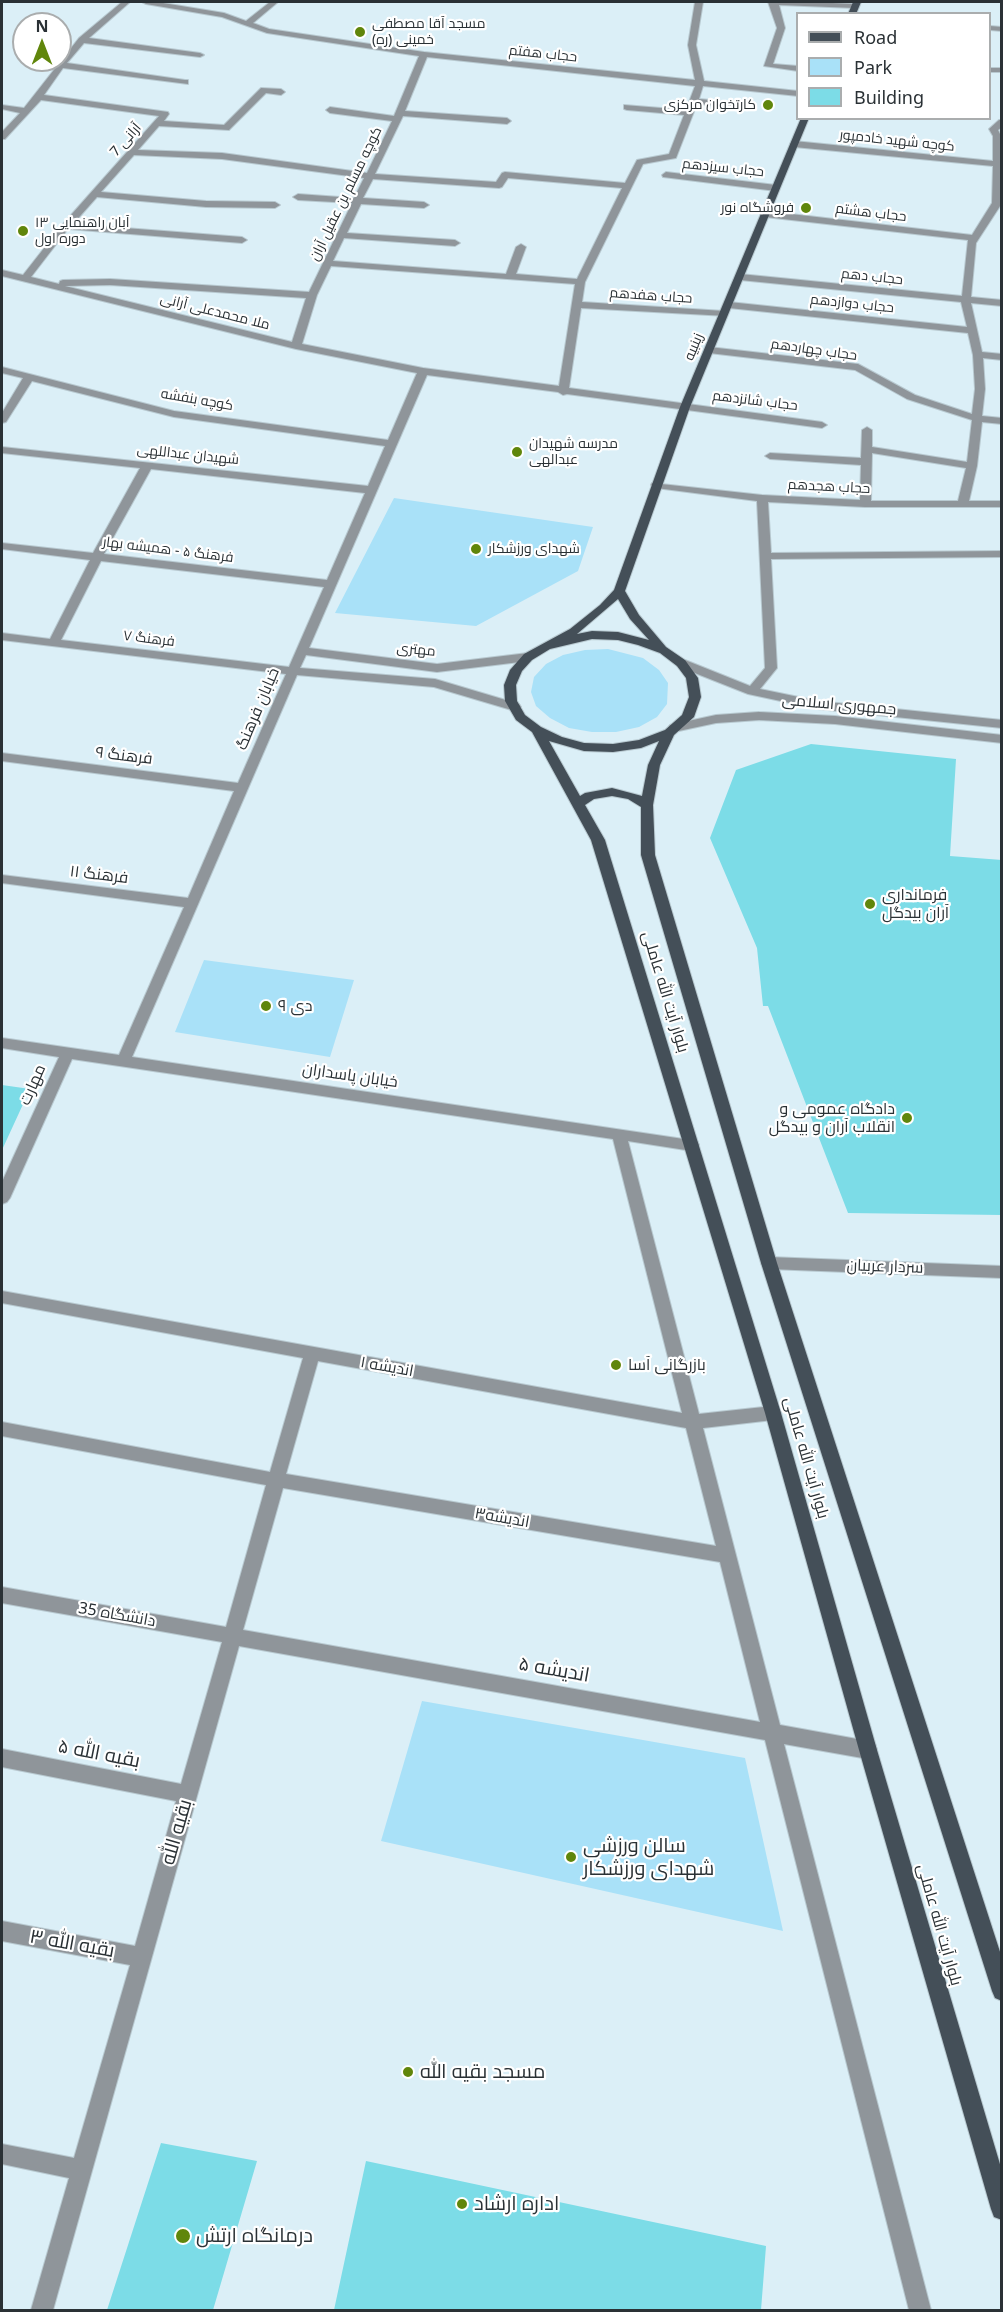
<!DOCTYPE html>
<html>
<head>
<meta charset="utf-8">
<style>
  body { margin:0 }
  #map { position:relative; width:1003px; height:2312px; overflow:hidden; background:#dbeff7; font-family:"Noto Sans",sans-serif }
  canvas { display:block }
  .frame { position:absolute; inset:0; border:3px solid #2a3135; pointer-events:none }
  .legend { position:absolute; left:796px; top:12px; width:195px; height:108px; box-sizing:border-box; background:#fff; border:2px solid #aaadae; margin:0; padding:8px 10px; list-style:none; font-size:18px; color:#2a3135 }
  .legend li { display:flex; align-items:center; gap:12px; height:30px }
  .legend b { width:30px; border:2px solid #aaadae }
  .north { position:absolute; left:12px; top:12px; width:60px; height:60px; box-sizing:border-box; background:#fff; border:2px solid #aaadae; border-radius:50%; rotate:0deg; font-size:16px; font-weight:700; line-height:24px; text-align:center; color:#2a3135 }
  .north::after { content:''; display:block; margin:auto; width:21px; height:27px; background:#60860b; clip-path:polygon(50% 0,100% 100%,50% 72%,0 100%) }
</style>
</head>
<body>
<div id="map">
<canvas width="1003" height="2312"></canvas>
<div class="frame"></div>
<ul class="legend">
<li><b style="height:8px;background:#444f58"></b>Road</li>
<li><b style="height:16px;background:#a9e1f8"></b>Park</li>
<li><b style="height:16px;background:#7cdce7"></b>Building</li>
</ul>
<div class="north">N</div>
</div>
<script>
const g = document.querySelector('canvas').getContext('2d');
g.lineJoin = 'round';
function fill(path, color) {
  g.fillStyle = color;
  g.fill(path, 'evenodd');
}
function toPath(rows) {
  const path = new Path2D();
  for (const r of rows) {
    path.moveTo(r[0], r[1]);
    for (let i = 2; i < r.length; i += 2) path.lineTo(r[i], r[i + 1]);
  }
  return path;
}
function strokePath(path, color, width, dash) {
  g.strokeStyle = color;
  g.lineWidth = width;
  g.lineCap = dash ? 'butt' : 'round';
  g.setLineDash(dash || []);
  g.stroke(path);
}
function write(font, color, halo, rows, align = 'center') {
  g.font = font + ' "Noto Sans",Cairo,sans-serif';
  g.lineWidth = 4.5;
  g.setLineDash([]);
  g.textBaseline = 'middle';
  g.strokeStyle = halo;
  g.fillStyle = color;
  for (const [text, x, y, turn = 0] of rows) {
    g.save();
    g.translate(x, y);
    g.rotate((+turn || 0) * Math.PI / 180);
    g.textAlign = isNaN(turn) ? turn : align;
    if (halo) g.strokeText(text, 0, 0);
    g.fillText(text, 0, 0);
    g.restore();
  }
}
fill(toPath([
  [394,498,593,527,578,571,476,626,335,613],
  [608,649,643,658,659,670,668,683,667,704,657,717,639,727,616,732,592,732,569,728,550,718,536,706,531,692,534,677,546,664,563,655,585,650],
  [204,960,354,980,330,1057,175,1032],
  [422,1701,745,1758,783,1931,381,1841]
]), '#a9e1f8');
fill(toPath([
  [811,744,956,759,950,856,1002,860,1002,1215,848,1213,768,1006,763,1006,757,948,710,838,736,770],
  [2,1085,30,1089,2,1150],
  [161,2143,257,2161,213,2310,107,2310],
  [366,2161,766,2246,761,2310,334,2310]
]), '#7cdce7');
const minor = toPath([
  [122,2,130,2,89,38,200,53,204,55,200,57,84,43,67,63,185,80,188,80,188,84,63,68,44,95,168,112,169,114,164,121,224,125,261,88,281,89,285,92,281,95,266,93,229,130,159,126,138,150,222,153,367,173,392,121,330,113,326,110,330,107,394,116,419,56,267,33,222,17,146,4,142,2,157,2,224,13,246,21,270,2,278,2,253,23,269,29,424,52,695,80,688,45,695,2,703,2,696,45,704,81,798,91,798,96,703,86,699,99,744,103,748,106,744,109,697,104,676,158,643,164,585,282,582,302,724,311,727,312,727,316,581,308,569,388,822,422,827,425,822,428,567,394,563,395,558,392,427,375,309,648,437,664,528,653,534,657,528,661,437,672,306,655,300,668,435,679,519,704,521,707,515,711,434,687,297,675,132,1057,697,1141,699,1145,697,1149,692,1151,628,1141,699,1414,773,1406,779,1408,781,1413,779,1418,773,1420,703,1428,780,1725,868,1741,875,1744,877,1750,875,1756,868,1759,784,1744,931,2310,909,2310,765,1740,239,1646,53,2310,31,2310,69,2178,2,2164,2,2144,74,2158,130,1965,2,1941,2,1921,135,1946,176,1801,2,1767,2,1749,181,1784,222,1642,2,1603,2,1587,226,1627,266,1485,2,1436,2,1422,270,1472,303,1358,2,1303,2,1291,682,1413,613,1139,72,1059,10,1198,7,1202,2,1204,2,1182,59,1057,2,1048,2,1038,119,1055,184,907,2,883,2,875,188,898,234,791,2,761,2,753,238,783,286,674,2,640,2,633,50,639,90,560,2,549,2,543,93,553,140,468,2,453,2,447,368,486,385,446,174,417,32,381,6,422,2,423,2,413,23,378,2,373,2,367,174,411,388,440,417,373,296,349,2,276,2,270,23,275,63,224,159,116,41,100,5,139,2,139,2,132,20,113,2,109,2,105,24,108,79,38,122,2],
  [427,57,695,86,686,110,624,105,624,109,627,110,684,115,669,154,637,160,625,183,505,172,502,173,496,182,375,174,403,116,507,124,511,121,507,118,405,111,427,57],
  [134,155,222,159,364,178,354,198,298,194,293,197,298,200,352,203,309,292,110,279,63,280,60,281,59,284,31,277,68,229,242,243,247,240,242,237,73,224,97,197,206,207,275,208,280,205,275,202,206,201,101,192,134,155],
  [508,178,622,188,577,279,516,274,526,247,521,244,516,247,506,274,333,261,344,238,455,246,460,243,455,240,347,233,361,204,424,208,429,205,424,202,363,198,373,179,499,188,502,187,508,178],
  [331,266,575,284,559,386,423,368,302,344,317,295,331,266],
  [110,285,306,298,292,342,65,286,110,285],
  [151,469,365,493,327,580,104,554,151,469],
  [101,561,324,587,289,667,61,640,101,561],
  [318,1361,686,1428,716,1546,286,1474,318,1361],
  [283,1488,720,1562,760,1722,243,1630,283,1488],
  [768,2,810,2,855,4,859,6,855,8,779,5,785,28,773,64,798,66,798,71,764,66,777,28,768,2],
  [990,26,1002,27,1002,31,990,30,990,26],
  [990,68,1002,68,1002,72,990,72,990,68],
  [999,120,1002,120,1002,127,998,130,1001,136,1002,203,976,243,971,297,1002,300,1002,306,971,303,982,352,1002,354,1002,360,983,358,985,389,982,416,1002,418,1002,424,982,422,977,466,969,501,1002,501,1002,507,865,507,768,502,771,553,1002,551,1002,557,771,559,777,668,760,689,818,701,1002,720,1002,728,818,709,748,694,677,666,677,660,685,660,750,686,765,668,757,501,656,488,651,485,652,483,762,495,860,500,861,465,770,459,765,456,770,453,861,458,862,430,867,427,872,430,872,447,967,462,972,420,907,399,855,370,709,353,704,350,709,347,858,364,915,395,972,414,975,389,973,355,968,333,729,308,724,305,729,302,967,327,961,302,740,280,735,277,740,274,962,296,968,240,765,217,760,214,765,211,972,235,992,203,993,166,794,147,790,144,794,141,993,161,993,136,989,129,999,120],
  [872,453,966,468,958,501,871,501,872,453],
  [666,172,776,185,780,188,776,191,663,177,662,175,666,172],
  [759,712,835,716,1002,735,1002,743,835,724,759,720,716,723,674,732,668,728,670,725,716,715,759,712],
  [769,1257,1002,1266,1002,1278,769,1269,763,1267,761,1263,763,1259,769,1257]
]);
const major = toPath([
  [853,2,861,2,856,14,848,14,853,2],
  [801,118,809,118,690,407,625,591,639,615,666,647,685,660,698,678,701,697,694,717,674,735,660,765,653,805,655,855,777,1263,1002,1958,1002,2001,995,1998,992,1991,761,1263,641,855,641,807,628,799,612,796,594,799,585,805,605,840,781,1413,877,1750,1002,2171,1002,2220,994,2217,991,2209,859,1750,765,1413,591,840,532,732,516,720,505,701,504,685,510,670,524,654,570,629,600,605,614,590,680,407,801,118],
  [618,599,630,619,649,640,618,632,592,631,577,634,618,599],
  [592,639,618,640,638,645,660,653,677,666,686,678,689,697,682,715,665,730,639,740,613,744,584,743,562,737,541,727,525,715,517,701,516,685,522,671,532,660,550,649,592,639],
  [549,741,584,751,613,752,641,748,659,741,648,765,642,796,612,788,585,793,580,796,549,741]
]);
strokePath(minor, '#b8c9d0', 2);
strokePath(major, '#b8c9d0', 2);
fill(minor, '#8f959a');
fill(major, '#444f58');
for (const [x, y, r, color] of [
  [360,32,6,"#60860b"],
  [768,105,6,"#60860b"],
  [806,208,6,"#60860b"],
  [23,231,6,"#60860b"],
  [517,452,6,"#60860b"],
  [476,549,6,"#60860b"],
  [870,904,6,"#60860b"],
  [266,1006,6,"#60860b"],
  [907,1118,6,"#60860b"],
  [616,1365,6,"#60860b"],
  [571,1857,6,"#60860b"],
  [408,2072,6,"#60860b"],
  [462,2204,6,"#60860b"],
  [183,2236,8,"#60860b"]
]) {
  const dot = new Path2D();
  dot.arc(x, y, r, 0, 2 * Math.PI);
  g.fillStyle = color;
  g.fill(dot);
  strokePath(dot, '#fff', 2);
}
write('14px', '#2a3135', '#fff', [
  ["مسجد آقا مصطفی",372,24],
  ["خمینی (ره)",372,40],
  ["کارتخوان مرکزی",756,105,"right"],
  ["فروشگاه نور",794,208,"right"],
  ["۱۳ آبان راهنمایی",35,223],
  ["دوره اول",35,239],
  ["مدرسه شهیدان",529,444],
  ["عبدالهی",529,460],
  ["شهدای ورزشکار",488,549]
], 'left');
write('14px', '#2a3135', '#fff', [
  ["حجاب هفتم",543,54,6],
  ["آرانی 7",126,140,-49],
  ["کوچه شهید خادمپور",897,141,6],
  ["حجاب سیزدهم",723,168,6],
  ["کوچه مسلم بن عقیل آران",346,194,-64],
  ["حجاب هشتم",871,213,7],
  ["حجاب دهم",872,277,6],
  ["حجاب هفدهم",651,296,4],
  ["حجاب دوازدهم",852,304,6],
  ["ملا محمدعلی آرانی",215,312,14],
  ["زینبیه",694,347,-67],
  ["حجاب چهاردهم",814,350,8],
  ["کوچه بنفشه",197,400,10],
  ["حجاب شانزدهم",755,401,7],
  ["شهیدان عبداللهی",188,455,6],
  ["حجاب هجدهم",829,487,3],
  ["فرهنگ ۵ - همیشه بهار",168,550,7],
  ["فرهنگ ۷",149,639,7],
  ["مهتری",416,650,5]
]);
write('16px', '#2a3135', '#fff', [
  ["جمهوری اسلامی",839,705,5],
  ["خیابان فرهنگ",258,709,-67],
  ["فرهنگ ۹",124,756,7],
  ["فرهنگ ۱۱",99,875,7],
  ["بلوار آیت‌ الله عاملی",665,992,73],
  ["خیابان پاسداران",350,1076,8],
  ["مهارت",33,1085,-66],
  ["سردار عربیان",885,1267,2],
  ["اندیشه ۱",387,1367,10],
  ["بلوار آیت‌ الله عاملی",806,1458,74],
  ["اندیشه۳",502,1518,10],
  ["دانشگاه 35",117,1615,10],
  ["بلوار آیت‌ الله عاملی",939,1925,74]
]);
write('16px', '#2a3135', '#fff', [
  ["فرمانداری",882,895],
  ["آران بیدگل",882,913],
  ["۹ دی",278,1006],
  ["دادگاه عمومی و",895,1109,"right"],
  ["انقلاب آران و بیدگل",895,1127,"right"],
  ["بازرگانی آسا",628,1365]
], 'left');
write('20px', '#2a3135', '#fff', [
  ["اندیشه ۵",554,1670,10],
  ["بقیه الله ۵",99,1754,11],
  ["بقیه الله",177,1832,-74],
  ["بقیه الله ۳",72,1944,10]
]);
write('20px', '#2a3135', '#fff', [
  ["سالن ورزشی",583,1846],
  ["شهدای ورزشکار",583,1869],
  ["مسجد بقیه الله",420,2072],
  ["اداره ارشاد",474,2204],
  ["درمانگاه ارتش",196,2236]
], 'left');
</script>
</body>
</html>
